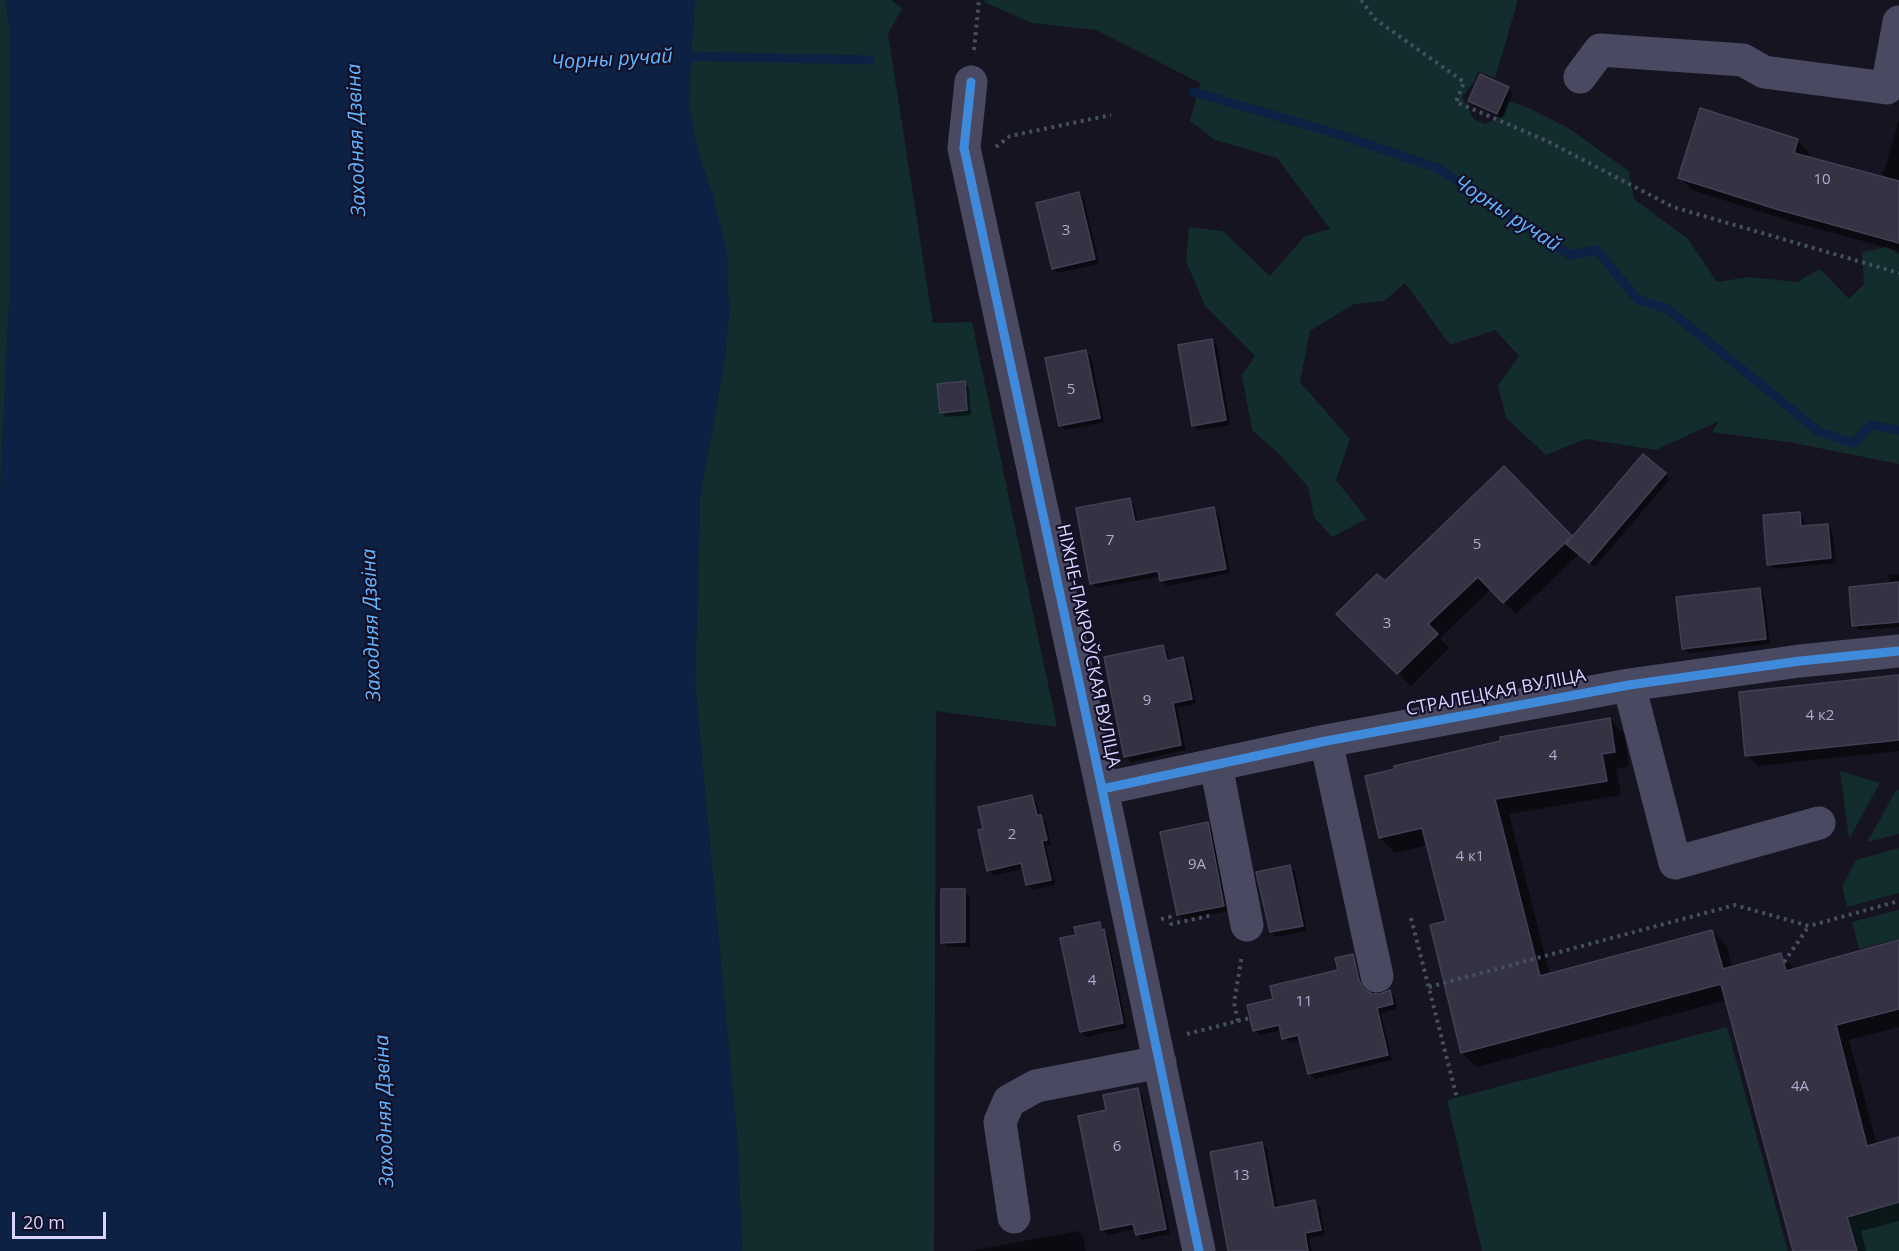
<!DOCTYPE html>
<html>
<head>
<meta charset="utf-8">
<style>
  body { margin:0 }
  #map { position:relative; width:1899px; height:1251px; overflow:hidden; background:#161421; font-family:"Open Sans",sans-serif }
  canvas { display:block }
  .scale { position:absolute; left:12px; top:1212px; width:94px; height:27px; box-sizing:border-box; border:3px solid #d9d4ff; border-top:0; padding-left:8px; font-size:18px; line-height:21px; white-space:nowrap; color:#d9d4ff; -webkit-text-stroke:4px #130f26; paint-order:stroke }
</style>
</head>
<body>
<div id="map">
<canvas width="1899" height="1251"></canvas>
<div class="scale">20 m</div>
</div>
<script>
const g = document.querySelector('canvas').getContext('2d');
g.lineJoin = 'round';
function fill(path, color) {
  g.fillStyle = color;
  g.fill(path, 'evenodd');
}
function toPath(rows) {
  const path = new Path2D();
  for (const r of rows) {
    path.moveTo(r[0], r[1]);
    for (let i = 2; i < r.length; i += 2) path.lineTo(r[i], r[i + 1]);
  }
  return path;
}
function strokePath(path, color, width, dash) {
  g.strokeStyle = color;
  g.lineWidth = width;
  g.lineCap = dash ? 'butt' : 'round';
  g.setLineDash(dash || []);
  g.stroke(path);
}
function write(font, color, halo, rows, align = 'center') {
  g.font = font + ' "Open Sans",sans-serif';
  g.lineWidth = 4.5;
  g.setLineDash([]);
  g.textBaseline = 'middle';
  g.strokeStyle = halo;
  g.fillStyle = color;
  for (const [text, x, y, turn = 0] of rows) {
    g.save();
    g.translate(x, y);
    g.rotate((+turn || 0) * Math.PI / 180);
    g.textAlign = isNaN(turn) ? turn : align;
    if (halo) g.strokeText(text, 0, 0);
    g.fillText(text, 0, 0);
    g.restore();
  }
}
fill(toPath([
  [0,0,6,0,9,26,9,305,0,496],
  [695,0,891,0,902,8,888,34,933,323,972,322,1057,727,936,711,934,1251,742,1251,738,1149,695,684,700,497,724,364,729,314,712,193,697,149,689,105,691,56],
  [985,0,1518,0,1495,78,1478,71,1474,82,1462,97,1474,119,1485,124,1505,115,1508,101,1529,108,1568,128,1629,171,1634,199,1688,239,1717,282,1749,277,1797,282,1820,269,1849,299,1864,284,1862,252,1887,247,1899,254,1899,464,1794,443,1712,432,1719,421,1656,450,1586,439,1546,455,1506,418,1498,385,1519,356,1495,330,1450,345,1405,283,1384,301,1354,304,1310,331,1300,382,1350,439,1336,480,1367,519,1332,537,1314,517,1308,487,1280,455,1252,430,1242,375,1255,356,1205,306,1186,261,1189,227,1223,231,1270,276,1305,236,1330,229,1277,158,1215,140,1190,121,1200,83,1096,30,1032,23,984,2],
  [1840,771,1880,783,1849,839],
  [1897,789,1899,790,1899,834,1867,842],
  [1899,848,1899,893,1847,907,1842,886,1856,860],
  [1899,910,1899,939,1859,949,1852,922],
  [1727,1027,1788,1251,1482,1251,1447,1100],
  [1899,1202,1899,1251,1857,1251,1847,1217]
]), '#132c2d');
fill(toPath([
  [6,0,695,0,691,56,689,105,697,149,712,193,727,252,729,314,724,364,700,497,695,684,738,1149,742,1251,0,1251,0,496,9,305,9,26]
]), '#0d2144');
fill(toPath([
  [1508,88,1513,93,1502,118,1475,106,1470,101],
  [1899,120,1899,251,1789,221,1692,190,1680,178,1797,140,1809,152,1807,158,1882,178],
  [1079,194,1084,199,1099,264,1058,273,1053,268],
  [1212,341,1217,346,1230,425,1199,430,1194,425],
  [1086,352,1091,357,1104,422,1066,430,1060,425],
  [964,383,969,388,971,415,946,417,941,412],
  [1644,456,1670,479,1595,567,1579,554,1516,614,1491,589,1440,638,1449,648,1411,686,1338,614,1385,583,1504,468,1573,539],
  [1129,499,1134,504,1138,523,1213,509,1219,514,1230,573,1167,586,1162,580,1161,576,1097,588,1092,583],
  [1799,514,1804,519,1805,527,1827,525,1832,530,1836,563,1774,569,1769,564],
  [1899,574,1899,627,1859,630,1854,625,1890,585,1888,575],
  [1759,589,1764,595,1770,644,1689,653,1684,648],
  [1163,646,1168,652,1170,662,1183,659,1188,664,1196,704,1177,708,1186,750,1131,762,1126,756],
  [1899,676,1899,751,1758,766,1747,755],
  [1610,719,1624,734,1629,767,1616,769,1621,795,1509,814,1550,975,1712,931,1727,946,1732,968,1780,954,1796,970,1899,942,1899,1027,1849,1040,1877,1145,1899,1139,1899,1221,1861,1231,1866,1251,1795,1251,1727,1000,1477,1067,1462,1053,1448,1002,1450,1002,1448,922,1428,845,1395,853,1380,838,1366,777],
  [1031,797,1037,802,1040,816,1046,822,1051,845,1046,846,1055,885,1032,890,1027,885,1024,869,993,875,988,870,985,830],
  [1207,824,1213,829,1228,911,1183,920,1178,915],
  [1290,867,1295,872,1307,931,1276,937,1271,932],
  [964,891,970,896,970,947,948,947,943,942],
  [1099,923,1108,936,1127,1028,1086,1037,1081,1031,1077,936],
  [1353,956,1358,961,1363,987,1367,993,1371,995,1381,996,1389,992,1394,997,1397,1009,1381,1013,1392,1060,1315,1079,1309,1073,1301,1040,1289,1043,1284,1038,1282,1030,1260,1035,1254,1030,1275,1000,1340,971],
  [1137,1089,1142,1095,1170,1234,1142,1240,1137,1234,1136,1229,1108,1235,1102,1230,1107,1111],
  [1261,1143,1267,1149,1278,1209,1315,1202,1320,1207,1325,1235,1309,1238,1312,1251,1233,1251],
  [1078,1231,1083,1236,1086,1251,969,1251]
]), '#0007');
strokePath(toPath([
  [679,56,869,60],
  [1194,92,1341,135,1437,168,1570,255,1597,250,1637,299,1668,309,1818,431,1853,443,1871,425,1899,430]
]), '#0d2144', 9);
const building = toPath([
  [1480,74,1509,87,1497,114,1468,101,1480,74],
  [1700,108,1798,139,1794,153,1899,181,1899,243,1776,209,1678,178,1700,108],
  [1079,192,1095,259,1052,269,1036,203,1079,192],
  [1212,339,1226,420,1192,426,1178,345,1212,339],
  [1086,350,1100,418,1059,426,1045,358,1086,350],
  [965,381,967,410,940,413,937,384,965,381],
  [1643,454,1666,473,1589,563,1566,544,1643,454],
  [1504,466,1572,536,1503,603,1478,577,1428,624,1438,634,1397,674,1336,614,1377,574,1385,581,1504,466],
  [1130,498,1135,522,1214,507,1226,569,1160,581,1158,571,1090,584,1076,508,1130,498],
  [1800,512,1801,526,1828,524,1831,558,1767,565,1763,515,1800,512],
  [1899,582,1899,622,1852,626,1849,587,1899,582],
  [1760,588,1766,639,1682,649,1676,597,1760,588],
  [1163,645,1167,661,1183,657,1192,699,1173,703,1181,745,1124,757,1104,657,1163,645],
  [1899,675,1899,740,1745,756,1739,692,1899,675],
  [1610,718,1615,752,1602,754,1607,781,1495,799,1540,976,1712,930,1723,969,1781,953,1786,971,1899,940,1899,1009,1836,1025,1867,1146,1899,1137,1899,1202,1847,1217,1857,1251,1793,1251,1721,984,1461,1053,1430,925,1446,921,1422,828,1379,838,1365,776,1395,769,1394,766,1500,741,1500,737,1610,718],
  [1032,795,1037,815,1041,815,1047,840,1042,841,1051,880,1026,885,1021,863,987,871,978,830,983,829,978,807,1032,795],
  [1208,822,1224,906,1177,915,1160,832,1208,822],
  [1290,865,1303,926,1270,932,1256,872,1290,865],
  [941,889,965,889,965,942,941,943,941,889],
  [1100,922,1101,930,1104,929,1123,1023,1080,1032,1060,938,1076,935,1074,927,1100,922],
  [1353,954,1359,980,1364,989,1372,994,1380,994,1390,990,1393,1004,1377,1008,1388,1055,1308,1074,1298,1035,1282,1039,1279,1025,1253,1031,1247,1005,1273,999,1270,986,1338,970,1335,958,1353,954],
  [1138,1088,1166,1229,1136,1235,1133,1224,1101,1230,1078,1116,1106,1110,1103,1095,1138,1088],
  [1262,1142,1274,1208,1315,1200,1321,1230,1305,1233,1308,1251,1228,1251,1210,1152,1262,1142]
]);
fill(building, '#343243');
strokePath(building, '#433f54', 1.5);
strokePath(toPath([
  [1361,0,1375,19,1464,82,1456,102,1547,141,1673,207,1899,273],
  [974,50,979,0],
  [996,147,1010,136,1111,115],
  [1411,918,1457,1098],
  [1161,919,1170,917,1171,924,1213,915],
  [1784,962,1809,926],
  [1429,987,1735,905,1809,926,1899,901],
  [1238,1021,1234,1003,1242,955],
  [1187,1034,1250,1018]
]), '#44505f', 4, [3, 4.5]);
strokePath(toPath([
  [1580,77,1600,50,1743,60,1764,72,1887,88,1899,22],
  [971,82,964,148,1102,789,1199,1251],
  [1629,685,1675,863,1819,823],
  [1326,741,1377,976],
  [1216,765,1247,925],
  [1102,789,1326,741,1629,685,1800,661,1899,651],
  [1014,1217,1000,1122,1009,1101,1036,1086,1160,1062]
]), '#4a4962', 33);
strokePath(toPath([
  [971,82,964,148,1102,789,1199,1251],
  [1102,789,1326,741,1629,685,1800,661,1899,651]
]), '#408adc', 9);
write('15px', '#b0acd0', null, [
  ["10",1822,180],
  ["3",1066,231],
  ["5",1071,390],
  ["7",1110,541],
  ["5",1477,545],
  ["3",1387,624],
  ["9",1147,701],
  ["4 к2",1820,716],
  ["4",1553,756],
  ["2",1012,835],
  ["4 к1",1470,857],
  ["9А",1197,865],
  ["4",1092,981],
  ["11",1304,1002],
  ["4А",1800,1087],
  ["6",1117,1147],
  ["13",1241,1176]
]);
write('18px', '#d9d4ff', '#130f26', [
  ["НІЖНЕ-ПАКРОЎСКАЯ ВУЛІЦА",1088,646,78],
  ["СТРАЛЕЦКАЯ ВУЛІЦА",1496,693,-11]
]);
write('italic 20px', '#62b6ff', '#130f26', [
  ["Чорны ручай",612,60,-3],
  ["Заходняя Дзвіна",357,140,-92],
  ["Чорны ручай",1507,214,33],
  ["Заходняя Дзвіна",372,625,-92],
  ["Заходняя Дзвіна",385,1111,-92]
]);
</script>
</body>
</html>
